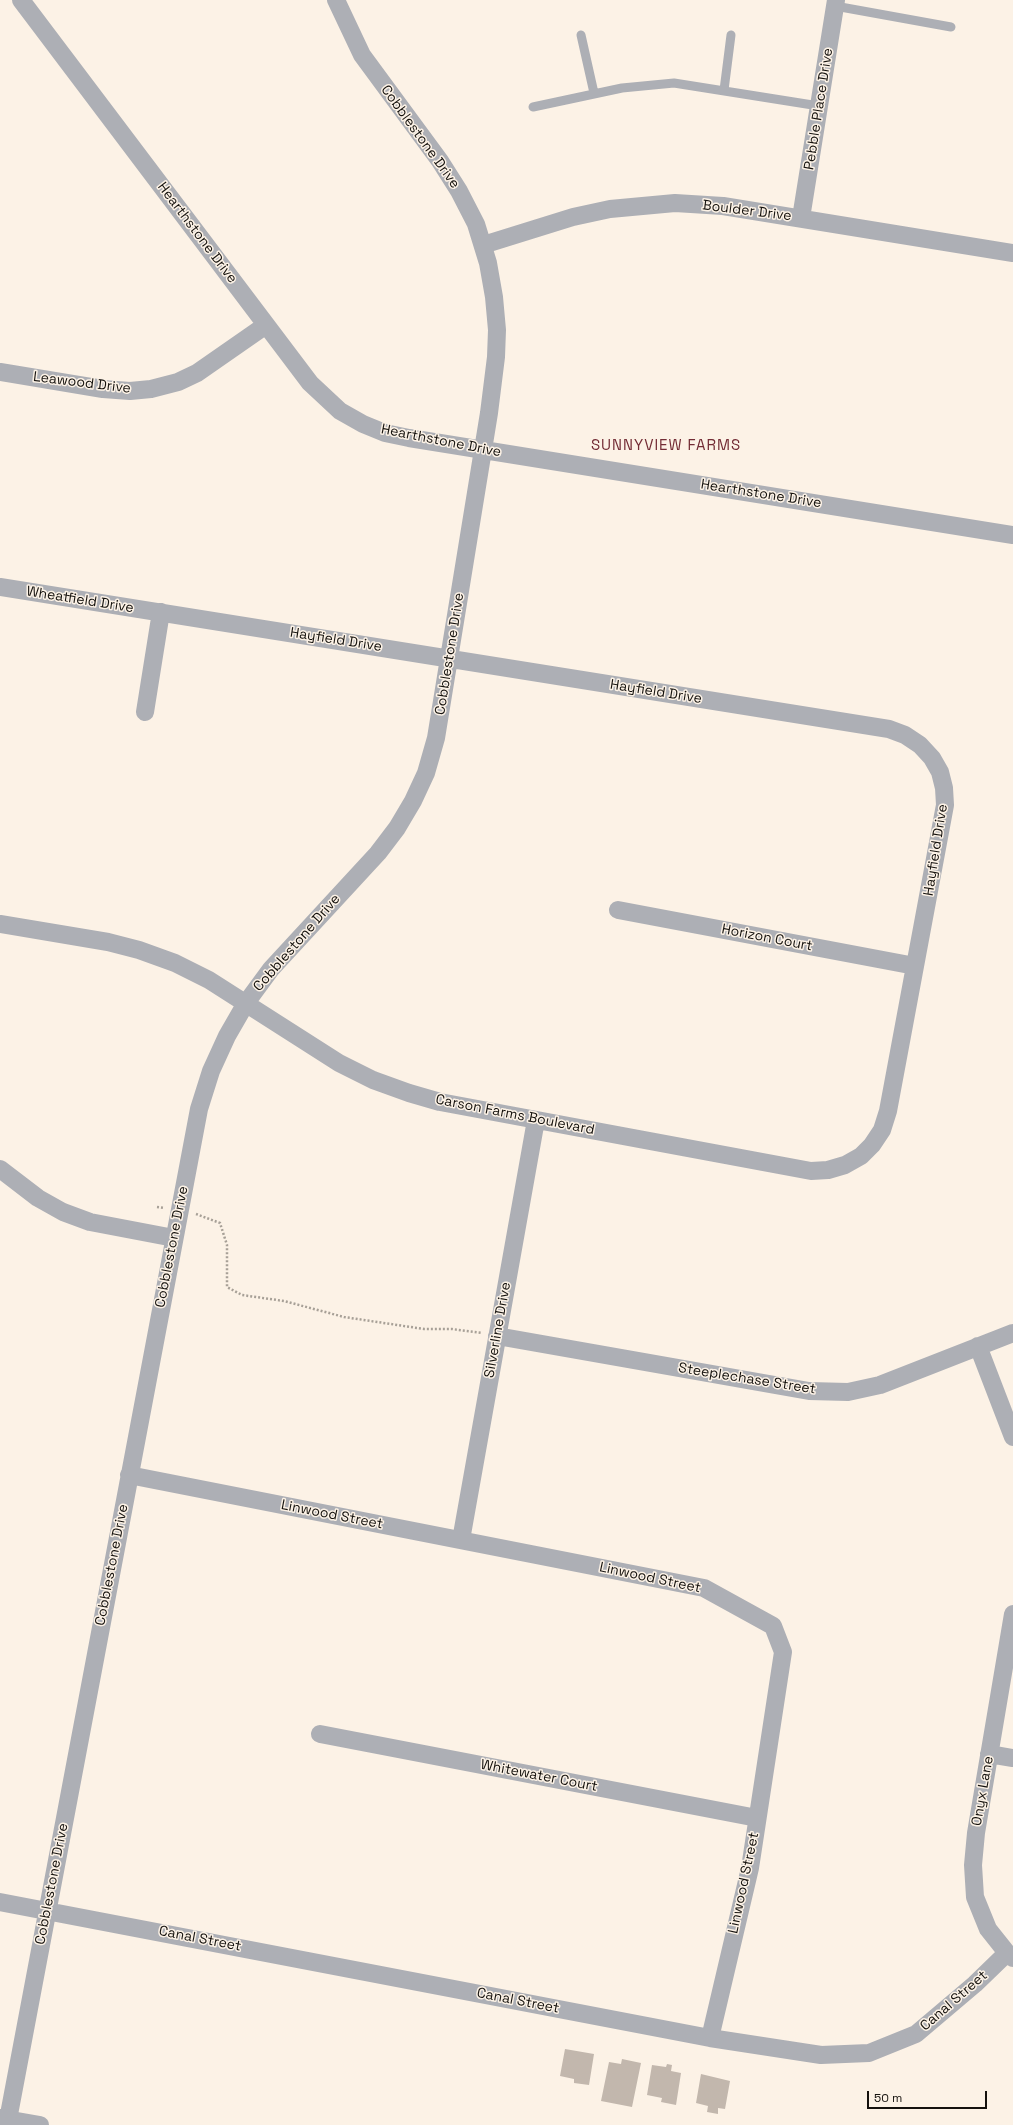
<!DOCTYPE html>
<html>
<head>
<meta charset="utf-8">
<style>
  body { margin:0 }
  #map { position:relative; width:1013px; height:2125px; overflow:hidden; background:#fcf2e6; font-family:"Space Grotesk",sans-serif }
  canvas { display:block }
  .scale { position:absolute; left:867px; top:2091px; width:120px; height:18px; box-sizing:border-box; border:2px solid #14110d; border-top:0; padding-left:5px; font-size:12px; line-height:14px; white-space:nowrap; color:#14110d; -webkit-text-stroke:3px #fcf2e6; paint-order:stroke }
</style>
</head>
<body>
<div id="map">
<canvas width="1013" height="2125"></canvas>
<div class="scale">50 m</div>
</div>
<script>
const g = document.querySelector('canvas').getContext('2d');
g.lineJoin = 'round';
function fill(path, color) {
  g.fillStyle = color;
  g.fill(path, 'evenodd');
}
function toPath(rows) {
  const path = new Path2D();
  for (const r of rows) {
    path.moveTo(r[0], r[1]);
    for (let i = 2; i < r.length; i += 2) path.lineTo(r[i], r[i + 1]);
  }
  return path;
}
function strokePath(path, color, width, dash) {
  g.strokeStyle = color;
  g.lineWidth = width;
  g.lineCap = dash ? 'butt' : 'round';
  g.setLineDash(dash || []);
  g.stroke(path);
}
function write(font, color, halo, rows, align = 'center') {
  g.font = font + ' "Space Grotesk",sans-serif';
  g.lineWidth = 3;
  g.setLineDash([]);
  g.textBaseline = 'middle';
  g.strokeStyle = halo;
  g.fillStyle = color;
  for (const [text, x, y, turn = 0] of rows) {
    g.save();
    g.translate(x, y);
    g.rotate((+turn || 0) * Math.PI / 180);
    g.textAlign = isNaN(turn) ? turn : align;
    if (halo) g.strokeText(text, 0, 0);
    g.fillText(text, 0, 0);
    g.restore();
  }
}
fill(toPath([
  [565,2049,594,2054,589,2085,574,2083,574,2079,560,2076],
  [622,2059,641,2063,632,2107,601,2101,609,2062,621,2064],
  [667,2064,672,2065,671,2071,681,2073,676,2105,661,2102,662,2098,647,2095,652,2065,666,2067],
  [701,2074,730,2081,725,2109,718,2108,718,2114,707,2112,708,2106,696,2103]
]), '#c2b7ad');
strokePath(toPath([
  [157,1207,164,1208],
  [196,1214,220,1223,227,1245,227,1287,242,1295,284,1301,344,1317,424,1329,452,1329,482,1333]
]), '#a7a097', 2.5, [2, 2]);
strokePath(toPath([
  [835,6,951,27],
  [581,35,594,93],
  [724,90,731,35],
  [533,107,622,88,674,83,819,106]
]), '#adafb5', 9);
strokePath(toPath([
  [21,0,310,383,340,411,363,424,385,433,409,438,1013,535],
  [801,218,836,0],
  [483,245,573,217,610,209,675,203,723,206,1013,253],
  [0,372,103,389,130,391,151,389,178,382,197,373,266,325],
  [0,587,889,729,905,735,920,745,932,758,940,772,944,788,945,805,888,1111,882,1130,872,1145,861,1156,845,1165,828,1170,811,1171,440,1102,409,1093,373,1080,339,1063,209,980,175,963,139,950,108,942,0,924],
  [145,712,161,612],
  [618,910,915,966],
  [0,1169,38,1198,63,1212,90,1222,174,1238],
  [497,1336,809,1391,848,1392,880,1385,1013,1333],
  [978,1346,1013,1437],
  [129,1475,704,1588,773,1626,783,1652,750,1868,710,2038],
  [461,1540,536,1120],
  [1013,1614,976,1833,973,1865,975,1897,988,1929,1007,1953,1013,1958],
  [320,1734,757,1818],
  [989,1754,1013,1758],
  [0,1902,710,2038,821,2055,869,2053,916,2034,975,1984,1007,1953],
  [0,2118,40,2125],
  [7,2125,199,1109,211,1071,227,1036,246,1003,271,969,378,853,397,828,413,801,426,773,436,738,489,413,496,357,497,330,494,297,488,263,476,224,459,191,440,161,362,55,336,0]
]), '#adafb5', 18);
write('14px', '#14110d', '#fcf2e6', [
  ["Pebble Place Drive",819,109,-81],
  ["Cobblestone Drive",420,137,54],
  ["Boulder Drive",747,211,7],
  ["Hearthstone Drive",197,233,53],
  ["Leawood Drive",82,383,7],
  ["Hearthstone Drive",441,441,11],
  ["Hearthstone Drive",761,494,9],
  ["Wheatfield Drive",80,600,9],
  ["Hayfield Drive",336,640,9],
  ["Cobblestone Drive",450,654,-81],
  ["Hayfield Drive",656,692,9],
  ["Hayfield Drive",936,850,-81],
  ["Horizon Court",767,938,11],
  ["Cobblestone Drive",297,943,-49],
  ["Carson Farms Boulevard",515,1115,11],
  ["Cobblestone Drive",172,1247,-79],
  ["Silverline Drive",498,1330,-80],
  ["Steeplechase Street",747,1379,9],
  ["Linwood Street",332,1515,11],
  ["Cobblestone Drive",112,1565,-79],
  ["Linwood Street",650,1578,12],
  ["Whitewater Court",539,1776,11],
  ["Onyx Lane",983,1791,-80],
  ["Linwood Street",744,1883,-78],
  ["Cobblestone Drive",52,1884,-79],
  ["Canal Street",200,1939,11],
  ["Canal Street",518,2001,11],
  ["Canal Street",954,2001,-41]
]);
g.letterSpacing = '1px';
write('15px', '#732c35', '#fcf2e6', [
  ["SUNNYVIEW FARMS",666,446]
]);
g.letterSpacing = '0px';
</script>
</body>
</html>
